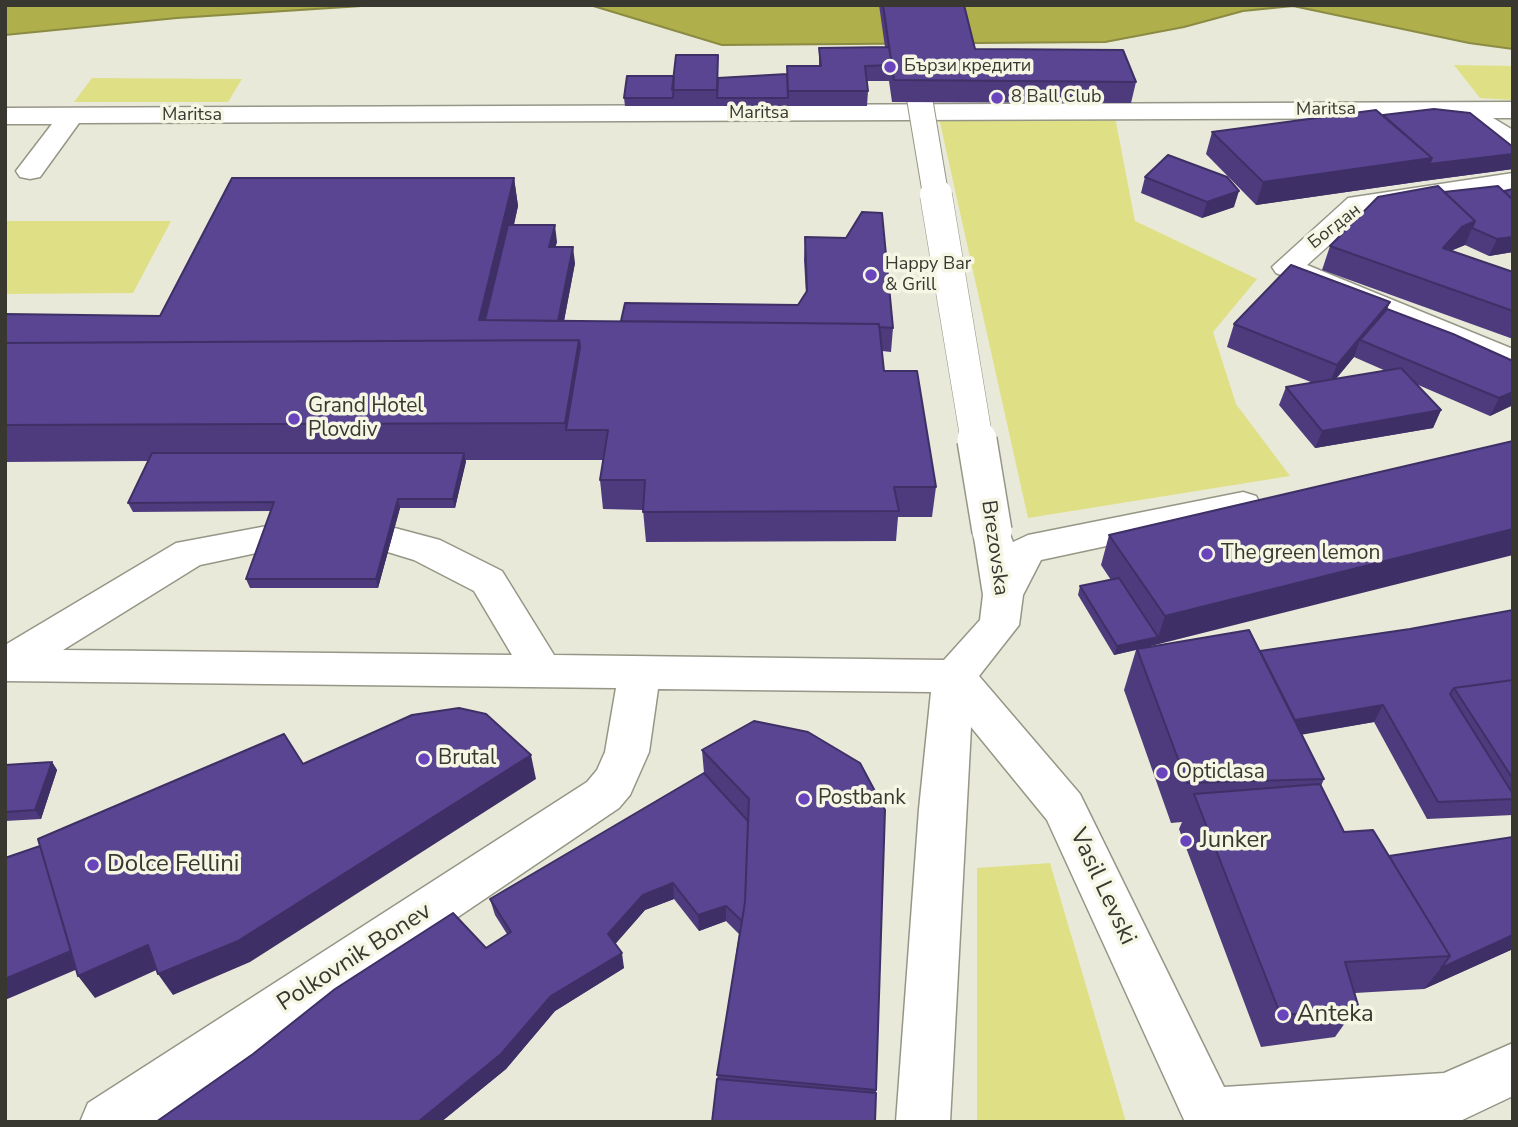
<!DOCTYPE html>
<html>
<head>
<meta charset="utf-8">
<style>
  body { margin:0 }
  #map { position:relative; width:1518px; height:1127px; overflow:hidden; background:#e8e9d8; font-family:"Nunito Sans",sans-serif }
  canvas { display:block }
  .frame { position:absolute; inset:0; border:7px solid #383831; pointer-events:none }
</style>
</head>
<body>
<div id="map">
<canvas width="1518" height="1127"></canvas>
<div class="frame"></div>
</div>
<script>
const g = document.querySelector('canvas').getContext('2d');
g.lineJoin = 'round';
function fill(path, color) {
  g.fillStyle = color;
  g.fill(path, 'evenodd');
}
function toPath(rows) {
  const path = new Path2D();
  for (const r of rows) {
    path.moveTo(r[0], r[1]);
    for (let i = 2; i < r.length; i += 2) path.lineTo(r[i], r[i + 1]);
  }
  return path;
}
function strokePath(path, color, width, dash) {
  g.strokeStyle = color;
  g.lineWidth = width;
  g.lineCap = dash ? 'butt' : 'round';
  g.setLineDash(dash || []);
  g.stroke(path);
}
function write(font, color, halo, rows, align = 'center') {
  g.font = font + ' "Nunito Sans",sans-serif';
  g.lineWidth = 7;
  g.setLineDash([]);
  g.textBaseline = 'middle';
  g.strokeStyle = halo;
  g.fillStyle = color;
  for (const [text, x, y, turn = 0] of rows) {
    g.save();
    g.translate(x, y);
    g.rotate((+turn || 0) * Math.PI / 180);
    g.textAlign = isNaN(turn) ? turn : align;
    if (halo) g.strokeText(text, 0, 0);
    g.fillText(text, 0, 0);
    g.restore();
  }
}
fill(toPath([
  [1454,65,1513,66,1513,100,1480,98],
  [92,78,242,79,228,102,74,102],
  [1115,117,1135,221,1257,279,1213,332,1236,404,1290,476,1028,518,939,118],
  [5,221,171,221,133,293,5,294],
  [1050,863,1126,1122,977,1122,977,868]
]), '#dfe085');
const water = toPath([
  [5,5,377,5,177,18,5,35,5,5],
  [590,5,1513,5,1513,49,1469,43,1293,6,1243,11,1184,27,1105,42,722,45,590,5]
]);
fill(water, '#afaf4c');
strokePath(water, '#8b8b44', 2);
const minor = toPath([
  [1513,102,1513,118,1493,118,1513,130,1513,149,1504,147,1458,118,79,123,40,177,30,179,20,177,16,171,52,124,5,124,5,108,1513,102],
  [1513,173,1513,189,1367,211,1307,265,1513,349,1513,371,1276,273,1272,267,1348,198,1513,173],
  [1243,492,1256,496,1261,505,1256,514,1041,560,1023,595,1019,625,979,676,1080,794,1224,1087,1444,1073,1513,1043,1513,1096,1458,1122,1185,1122,1047,820,971,727,950,1122,896,1122,919,809,931,692,658,689,649,752,630,795,619,808,155,1122,80,1122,88,1103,587,782,597,770,605,752,616,688,5,681,5,645,176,543,267,526,280,530,286,539,280,548,200,565,63,650,512,655,474,591,414,560,378,549,372,540,378,531,391,527,440,540,502,571,554,655,944,660,980,620,983,595,973,531,979,522,992,518,1005,522,1013,542,1028,535,1243,492]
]);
strokePath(minor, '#969687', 3);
fill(minor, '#fff');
const minorBridgeFar2 = toPath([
  [904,5,936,197]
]);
const minorBridgeFar1 = toPath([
  [936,195,977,442]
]);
const minorBridge = toPath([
  [977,440,992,531]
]);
strokePath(minorBridgeFar2, '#969687', 27, []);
strokePath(minorBridgeFar1, '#969687', 33, []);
strokePath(minorBridge, '#969687', 42, []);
strokePath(minorBridgeFar2, '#fff', 25);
strokePath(minorBridgeFar1, '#fff', 32);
strokePath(minorBridge, '#fff', 39);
fill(toPath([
  [879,5,964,5,975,49,1136,82,1131,103,892,102,889,81,867,81,868,91,867,106,625,106,624,98,674,76,718,55,718,78,787,74,819,66,819,48,885,47],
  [1383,115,1513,147,1513,169,1423,181,1256,205,1206,154,1212,132],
  [1145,177,1234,207,1202,218,1141,193],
  [514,178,518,206,514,225,557,242,555,247,575,263,564,321,621,321,798,305,806,294,804,260,805,237,893,328,891,352,882,351,884,371,936,487,932,517,898,517,896,541,646,542,643,510,603,509,600,480,603,460,466,460,455,508,400,508,378,588,250,588,246,579,271,511,133,512,128,503,148,461,5,462,5,314,160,316],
  [1438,186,1513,252,1489,256,1465,245,1451,251,1513,272,1513,339,1322,270,1330,246],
  [1390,302,1387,309,1513,361,1513,405,1490,416,1416,384,1441,410,1433,428,1315,448,1279,405,1286,387,1313,383,1227,347,1234,324],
  [1354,357,1386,371,1336,379],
  [1513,441,1144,648,1260,651,1410,629,1513,610,1513,815,1427,819,1374,722,1302,734,1324,779,1321,786,1344,832,1389,856,1513,837,1513,949,1424,989,1355,993,1358,1005,1335,1037,1261,1047,1179,829,1182,822,1171,823,1124,690,1136,650,1114,655,1078,595,1080,586,1111,580,1101,565,1109,535],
  [754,721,876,1090,876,1093,717,1079,739,934,726,921,699,931,674,899,645,910,615,944,624,968,555,1011,506,1069,441,1122,156,1122,486,948,507,934,495,915,490,899,704,773,702,750],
  [52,762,57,770,41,819,5,821,5,765]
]), '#4d3b7d');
fill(toPath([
  [1513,154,1513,169,1423,181,1256,205,1263,182,1432,158],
  [514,178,518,206,489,332,479,320],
  [1239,191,1234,207,1202,218,1207,202],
  [1475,221,1465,245,1452,250,1433,272,1443,248,1462,227],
  [555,225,557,242,551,263,549,247],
  [1513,237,1513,252,1489,256,1497,239],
  [573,247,575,263,559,347,556,333],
  [1390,302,1380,326,1360,340,1354,357,1327,389,1337,365],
  [579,340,583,376,566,430,565,423],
  [1513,392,1513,405,1490,416,1499,398],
  [1441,410,1433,428,1315,448,1322,431],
  [464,453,466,462,455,508,453,499],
  [398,499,400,508,378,588,376,579],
  [1513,529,1513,555,1155,645,1114,655,1117,646,1158,637,1165,616],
  [1383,705,1374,722,1266,741,1274,724],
  [531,755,536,779,250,962,173,995,158,974],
  [52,762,57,770,41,819,35,810],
  [673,883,674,899,645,910,611,949,608,934,643,895],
  [726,906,726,921,699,931,698,915],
  [1513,935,1513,949,1424,989,1441,968],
  [148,945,163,967,95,998,78,976],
  [75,950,87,965,5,1000,5,979],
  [622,953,624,968,555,1011,506,1069,441,1122,418,1122,551,996]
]), '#3e3066');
const building = toPath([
  [883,5,964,5,975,49,1123,50,1136,82,894,80,883,5],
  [889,47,892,65,865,66,868,91,788,91,787,66,821,66,819,48,889,47],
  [676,55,718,55,717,90,672,90,676,55],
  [787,74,788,98,717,98,718,78,787,74],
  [627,76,674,76,673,98,624,98,627,76],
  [1434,109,1470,113,1513,147,1513,154,1429,164,1432,158,1383,115,1434,109],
  [1376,110,1432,158,1263,182,1212,132,1376,110],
  [1168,155,1227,177,1239,191,1207,202,1145,177,1168,155],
  [232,178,514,178,479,320,879,324,884,371,917,371,936,487,894,487,899,511,643,512,645,480,600,480,608,430,566,430,580,347,579,340,5,343,5,314,160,316,232,178],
  [1438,186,1475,221,1462,227,1443,248,1513,272,1513,311,1330,246,1378,197,1438,186],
  [1498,186,1513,200,1513,237,1497,239,1472,228,1475,221,1444,192,1498,186],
  [1513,189,1513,200,1504,191,1513,189],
  [862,212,882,213,893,328,879,327,879,324,621,321,625,303,798,305,807,291,805,237,846,238,862,212],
  [508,225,555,225,549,247,573,247,558,321,485,320,508,225],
  [1291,265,1390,302,1337,365,1234,324,1291,265],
  [1387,309,1453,334,1513,361,1513,392,1499,398,1360,340,1387,309],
  [579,340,565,423,5,425,5,343,579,340],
  [1401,368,1441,410,1322,431,1286,387,1401,368],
  [1513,441,1513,529,1165,616,1109,535,1513,441],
  [152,453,464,453,453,499,398,499,376,579,246,579,274,502,128,503,152,453],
  [1119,578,1158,637,1117,646,1080,586,1119,578],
  [1513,610,1513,680,1454,688,1450,694,1513,794,1513,799,1438,802,1383,705,1295,720,1260,651,1410,629,1513,610],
  [1249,630,1324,779,1187,783,1137,649,1249,630],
  [1513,680,1513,779,1454,688,1513,680],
  [459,708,486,714,531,755,238,941,158,974,148,945,78,976,38,839,284,734,303,764,412,715,459,708],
  [754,721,808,732,860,763,885,810,876,1090,717,1075,745,902,749,799,702,750,754,721],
  [52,762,35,810,5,812,5,765,52,762],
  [704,773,748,821,745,902,742,921,726,906,698,915,673,883,643,895,608,934,622,953,551,996,501,1054,418,1122,156,1122,253,1054,335,989,453,913,486,948,511,932,490,899,704,773],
  [1320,784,1344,832,1373,830,1450,956,1345,962,1358,1005,1281,1016,1194,794,1320,784],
  [1513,837,1513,935,1441,968,1450,956,1389,856,1513,837],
  [40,846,71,951,5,979,5,858,40,846],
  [717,1079,876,1093,875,1122,712,1122,717,1079]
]);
fill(building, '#594591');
strokePath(building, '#3e3066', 2);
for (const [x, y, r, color] of [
  [890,67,7,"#6a44bd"],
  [997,98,7,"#6a44bd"],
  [871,275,7,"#6a44bd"],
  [294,419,7,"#6a44bd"],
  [1207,554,7,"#6a44bd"],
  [424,759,7,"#6a44bd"],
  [1162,773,7,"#6a44bd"],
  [804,799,7,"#6a44bd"],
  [1186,841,7,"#6a44bd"],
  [93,865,7,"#6a44bd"],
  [1283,1015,7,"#6a44bd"]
]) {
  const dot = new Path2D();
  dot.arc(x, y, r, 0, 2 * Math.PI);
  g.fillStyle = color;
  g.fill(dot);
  strokePath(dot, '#f6f6e5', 2.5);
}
write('18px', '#383831', '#f6f6e5', [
  ["Бързи кредити",904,67],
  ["8 Ball Club",1011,98],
  ["Happy Bar",885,265],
  ["& Grill",885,286]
], 'left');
write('18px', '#383831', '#f6f6e5', [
  ["Maritsa",1326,110,-1],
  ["Maritsa",759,114],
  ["Maritsa",192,116],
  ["Богдан",1335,227,-38]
]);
write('21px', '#383831', '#f6f6e5', [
  ["Grand Hotel",308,407],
  ["Plovdiv",308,431],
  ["The green lemon",1221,554],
  ["Brutal",438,759],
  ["Opticlasa",1176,773],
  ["Postbank",818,799]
], 'left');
write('21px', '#383831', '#f6f6e5', [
  ["Brezovska",994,548,82]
]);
write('24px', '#383831', '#f6f6e5', [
  ["Junker",1200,841],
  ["Dolce Fellini",107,865],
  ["Anteka",1297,1015]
], 'left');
write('24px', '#383831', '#f6f6e5', [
  ["Vasil Levski",1102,887,65],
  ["Polkovnik Bonev",355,958,-33]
]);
</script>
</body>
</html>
